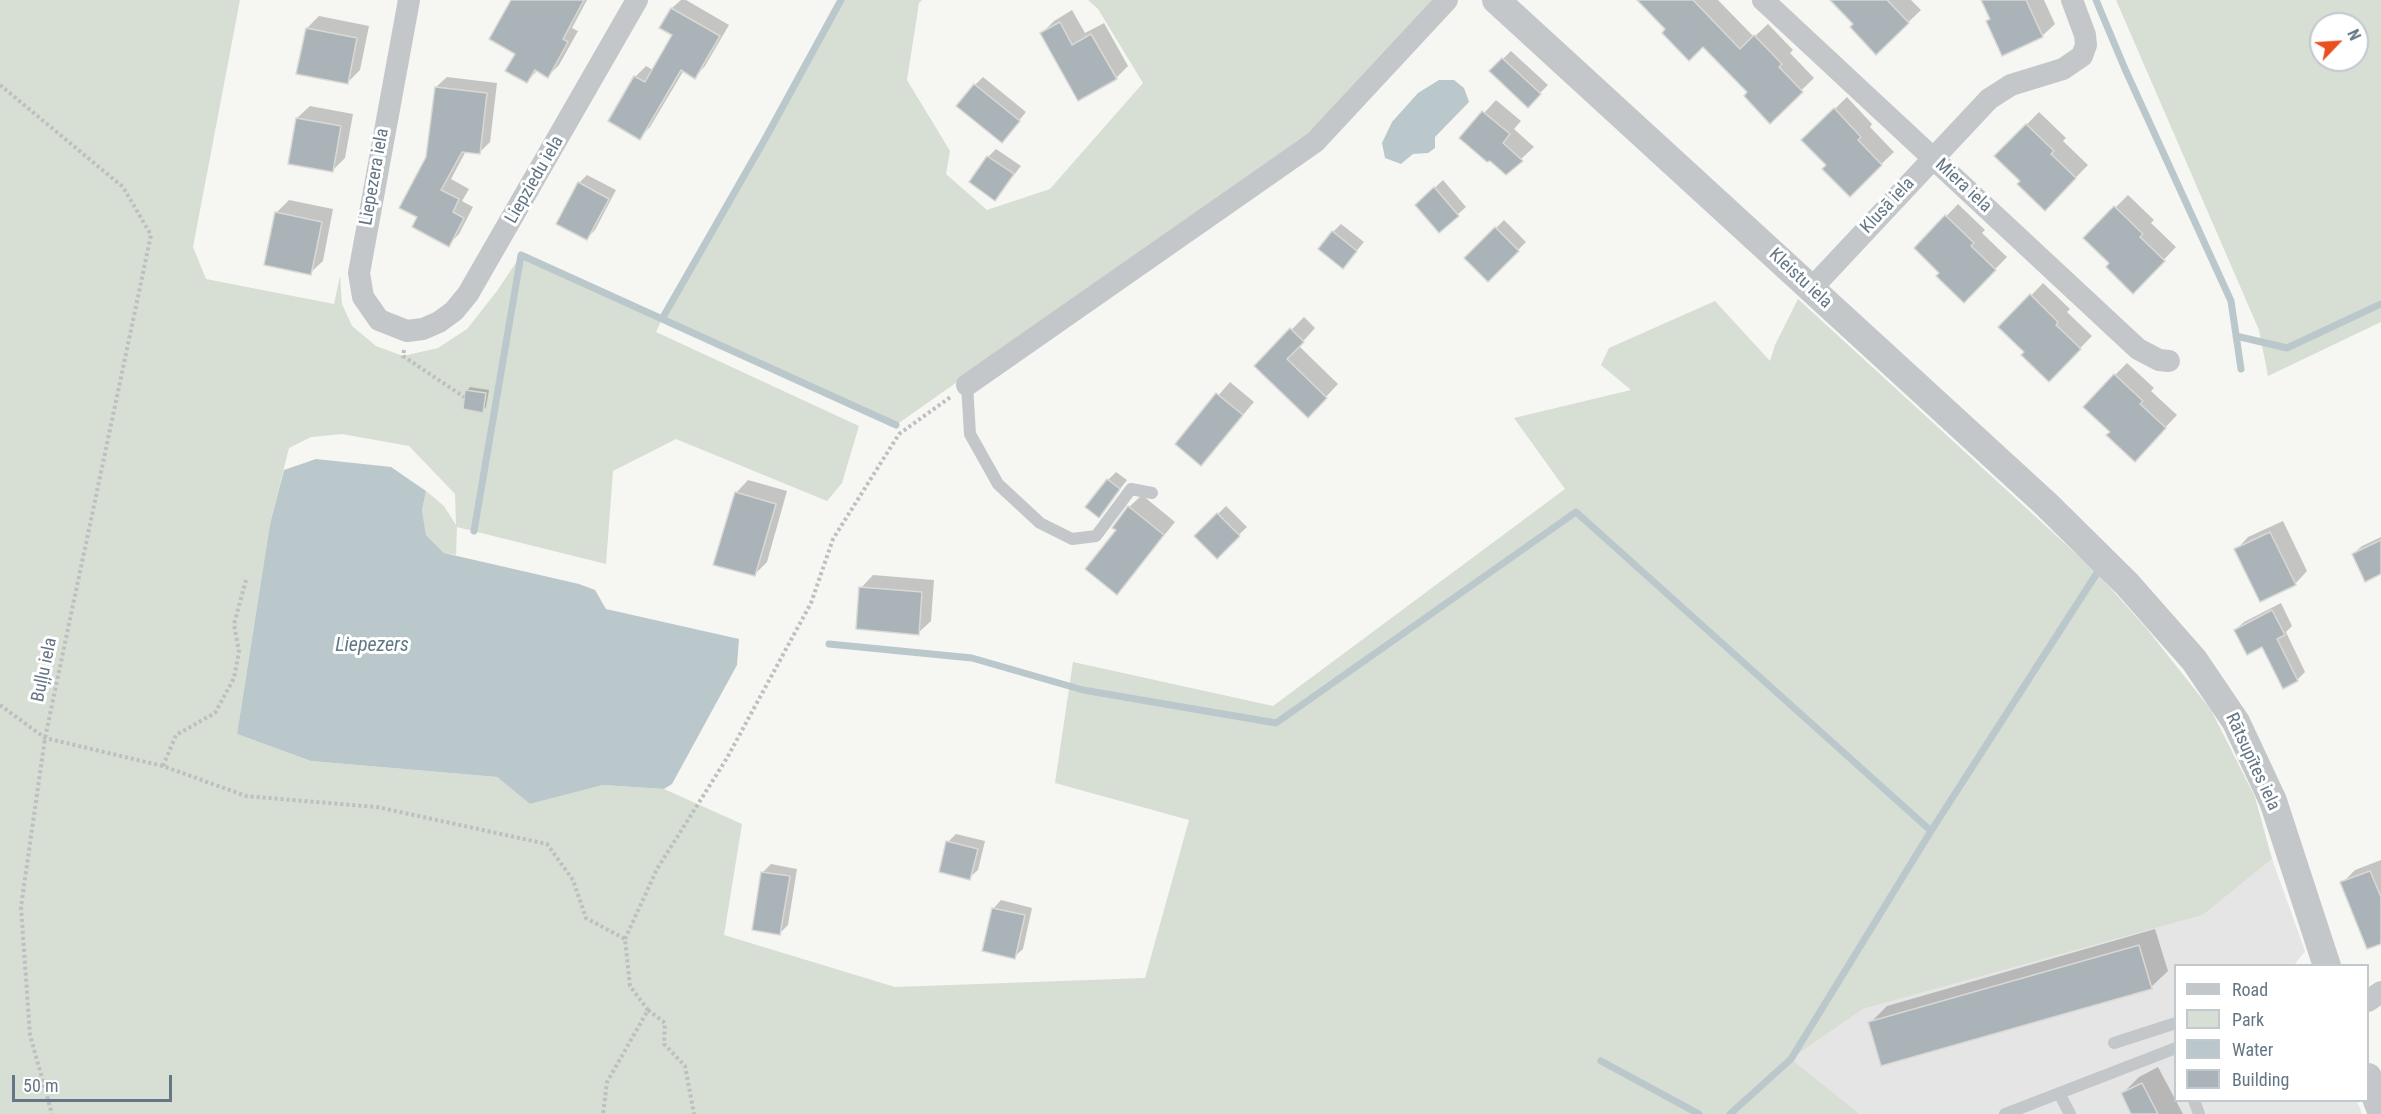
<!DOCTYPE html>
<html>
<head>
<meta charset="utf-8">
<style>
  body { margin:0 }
  #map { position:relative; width:2381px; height:1114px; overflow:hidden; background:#f6f6f3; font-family:"Roboto Condensed",sans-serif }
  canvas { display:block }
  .legend { position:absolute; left:2174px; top:964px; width:195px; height:138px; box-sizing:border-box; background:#fff; border:2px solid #c1c8ce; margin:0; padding:8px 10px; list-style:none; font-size:18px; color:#647685 }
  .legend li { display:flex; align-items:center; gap:12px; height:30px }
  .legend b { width:30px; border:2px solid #c1c8ce }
  .north { position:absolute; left:2309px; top:12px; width:60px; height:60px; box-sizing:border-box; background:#fff; border:2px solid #c1c8ce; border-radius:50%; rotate:65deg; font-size:16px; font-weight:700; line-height:24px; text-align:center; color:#647685 }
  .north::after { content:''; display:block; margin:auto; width:21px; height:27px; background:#ea4f1f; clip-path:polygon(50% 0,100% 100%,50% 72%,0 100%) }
  .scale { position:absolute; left:12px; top:1075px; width:160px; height:27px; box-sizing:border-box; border:3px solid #647685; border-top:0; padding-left:8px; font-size:18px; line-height:21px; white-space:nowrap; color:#647685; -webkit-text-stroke:4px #fff; paint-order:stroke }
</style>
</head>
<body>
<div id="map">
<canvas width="2381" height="1114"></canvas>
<ul class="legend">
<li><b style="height:8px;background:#c3c7ca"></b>Road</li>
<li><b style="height:16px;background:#d7ded4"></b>Park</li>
<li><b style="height:16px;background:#bac7cb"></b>Water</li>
<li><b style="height:16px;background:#aab3b8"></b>Building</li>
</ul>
<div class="north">N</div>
<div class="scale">50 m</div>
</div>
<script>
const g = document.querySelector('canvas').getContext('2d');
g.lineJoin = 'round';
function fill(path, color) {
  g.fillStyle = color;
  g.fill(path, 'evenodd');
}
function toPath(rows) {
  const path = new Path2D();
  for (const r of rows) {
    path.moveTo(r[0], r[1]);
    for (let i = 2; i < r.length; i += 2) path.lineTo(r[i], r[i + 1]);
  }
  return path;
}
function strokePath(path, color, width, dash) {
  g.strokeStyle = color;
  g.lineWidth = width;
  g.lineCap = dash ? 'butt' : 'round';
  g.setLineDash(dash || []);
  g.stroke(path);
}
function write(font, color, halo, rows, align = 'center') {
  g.font = font + ' "Roboto Condensed",sans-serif';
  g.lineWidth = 6;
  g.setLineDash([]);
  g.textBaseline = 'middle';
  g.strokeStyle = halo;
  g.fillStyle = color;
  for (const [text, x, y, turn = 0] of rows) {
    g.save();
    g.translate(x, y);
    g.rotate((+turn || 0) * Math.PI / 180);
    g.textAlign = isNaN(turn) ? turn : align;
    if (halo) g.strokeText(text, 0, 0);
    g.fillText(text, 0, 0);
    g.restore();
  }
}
fill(toPath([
  [2272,859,2305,951,2294,965,2176,966,2176,1100,2357,1101,2362,1114,1860,1114,1791,1059,1863,1009,2203,915]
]), '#e4e5e4');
fill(toPath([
  [0,0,240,0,193,247,206,279,334,304,340,276,342,304,352,326,376,346,403,356,438,348,467,329,497,291,521,255,662,319,765,139,841,0,922,0,919,3,907,80,950,151,946,174,987,210,1050,189,1143,83,1098,9,1088,0,1434,0,1307,136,896,425,662,319,656,332,859,426,842,483,827,501,676,439,613,471,606,564,457,527,456,555,444,553,426,535,422,510,426,491,444,506,456,525,455,494,409,446,342,434,311,437,289,448,270,524,237,734,311,761,497,777,530,804,603,785,664,789,742,824,724,935,895,987,1145,978,1189,820,1055,783,1073,662,1273,706,1565,489,1514,418,1631,390,1601,365,1609,348,1715,301,1770,361,1775,345,1798,299,2097,573,2147,629,2211,710,2255,797,2272,859,2203,915,1863,1009,1791,1059,1860,1114,0,1114],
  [2116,0,2381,0,2381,322,2268,376,2259,330],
  [2321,24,2357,24,2357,60,2321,60]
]), '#d7ded4');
fill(toPath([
  [1439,80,1454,80,1464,88,1469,102,1435,137,1435,148,1428,153,1413,154,1401,164,1385,158,1382,143,1392,122,1418,93],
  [316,459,391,467,426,491,422,510,426,535,444,553,579,584,595,590,606,609,739,639,737,665,672,784,664,789,603,785,530,804,497,777,311,761,237,734,270,524,284,470]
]), '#bac7cb');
fill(toPath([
  [516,0,587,0,572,28,578,31,559,65,548,76,538,70,527,81,517,54],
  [681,0,686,0,729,25,705,66,695,77,684,70,650,127,639,138,610,120,635,77,646,66,653,70,674,35,661,27,672,8],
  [1646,0,1718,0,1754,37,1768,24,1793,50,1790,53,1814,78,1770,121,1749,92,1703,45,1667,29],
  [1832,0,1911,0,1921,10,1876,53,1855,24],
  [1982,0,2044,0,2055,24,2042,36,1988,21,1991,18],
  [1072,10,1085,33,1104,23,1128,66,1116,78,1042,33,1054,21],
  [319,16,369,26,360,70,348,82,307,28],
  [1511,51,1548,85,1528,105,1491,71],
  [447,77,497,83,490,142,479,153,466,151,451,179,469,189,462,201,473,207,459,234,448,245,419,217,436,87],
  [983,77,1026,112,1009,133,975,85],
  [1847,97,1872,124,1870,127,1894,152,1850,194,1828,165,1803,140],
  [1496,100,1521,121,1514,129,1534,147,1506,173,1461,138],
  [310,106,353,114,345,158,332,171,297,118],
  [2039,112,2066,138,2063,141,2088,165,2045,209,2022,181,1996,156],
  [996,149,1021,166,995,199,988,157],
  [587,175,616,190,595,230,587,238,579,183],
  [1443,180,1466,207,1439,231,1425,197],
  [2128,195,2154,220,2151,223,2176,247,2133,292,2111,263,2085,238],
  [289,200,333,209,323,261,310,273,276,213],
  [1958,204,1985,230,1982,233,2007,257,1964,301,1942,273,1916,248],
  [1504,220,1526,242,1488,280,1466,258],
  [1341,224,1364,242,1343,267,1333,232],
  [2043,283,2070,309,2067,312,2092,336,2049,380,2026,352,2001,327],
  [1304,317,1315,328,1299,346,1338,384,1308,416,1256,366],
  [2127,363,2154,388,2151,391,2177,415,2147,447,2112,432,2115,375],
  [1230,382,1254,402,1201,464,1177,443],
  [470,387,489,390,486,407,482,411,467,391],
  [1116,472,1127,480,1099,516,1108,480],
  [748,480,787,491,767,562,754,575,736,493],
  [1142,495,1175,522,1117,593,1118,530,1129,507],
  [1226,506,1247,527,1217,556,1196,536],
  [2283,521,2307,571,2295,584,2236,550,2248,537],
  [2381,537,2381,573,2353,554,2362,546],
  [873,575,934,580,931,621,918,633,861,588],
  [2281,603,2292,626,2286,632,2305,672,2297,680,2263,645,2235,630,2244,622],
  [956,834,985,841,978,870,969,878,948,842],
  [2381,860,2381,942,2342,883,2355,870],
  [771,864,797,869,788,925,780,933,763,872],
  [1001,900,1032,908,1023,949,1014,957,993,909],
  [2155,929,2168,971,2151,987,1870,1023,1887,1006],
  [2158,1067,2183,1114,2133,1114,2122,1094,2139,1077]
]), '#0003');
strokePath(toPath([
  [2096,0,2125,69,2231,301,2241,369],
  [662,319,765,139,841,0],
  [2236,336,2287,348,2381,304],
  [474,531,521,255,896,425],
  [829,644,972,658,1083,690,1276,723,1576,512,1931,831],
  [1601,1061,1699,1114],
  [1730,1114,1791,1059,1931,831,2097,573]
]), '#bac7cb', 7);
const building = toPath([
  [511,0,584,0,563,39,568,42,548,78,535,70,527,83,505,71,515,54,489,39,511,0],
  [1637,0,1693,0,1740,49,1754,35,1782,64,1779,67,1803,92,1770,124,1744,96,1747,92,1703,47,1689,61,1662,33,1665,29,1637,0],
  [1830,0,1887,0,1909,23,1876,55,1850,27,1853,24,1830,0],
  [1981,0,2026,0,2043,37,2002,56,1986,21,1990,19,1981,0],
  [671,8,720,36,695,79,681,70,640,140,608,121,634,76,645,82,672,35,659,28,671,8],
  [1060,22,1072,45,1091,34,1117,79,1078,101,1040,33,1060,22],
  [306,28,357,38,348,84,296,74,306,28],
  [1502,58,1541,94,1528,108,1489,71,1502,58],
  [974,84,1020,121,1002,143,956,106,974,84],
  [435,87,487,93,480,154,462,152,441,190,459,199,453,212,464,218,449,247,412,227,417,217,399,208,426,157,435,87],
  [1834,108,1861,137,1858,140,1882,165,1850,197,1822,169,1826,165,1801,140,1834,108],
  [1482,111,1510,134,1503,143,1523,161,1506,175,1490,161,1487,162,1459,138,1482,111],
  [296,118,341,126,333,172,288,164,296,118],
  [2026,124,2054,151,2051,154,2076,178,2045,211,2017,184,2020,181,1994,156,2026,124],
  [987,156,1014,174,995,201,969,182,987,156],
  [578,182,609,199,587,240,556,224,578,182],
  [1434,187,1459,216,1439,233,1415,205,1434,187],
  [2114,206,2143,234,2140,237,2165,261,2133,294,2106,267,2109,263,2083,238,2114,206],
  [275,212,322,222,311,275,264,265,275,212],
  [1945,215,1974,243,1971,246,1996,270,1964,303,1936,276,1939,273,1914,248,1945,215],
  [1495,227,1519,251,1488,282,1464,258,1495,227],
  [1332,231,1357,251,1343,269,1318,249,1332,231],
  [2030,294,2058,322,2056,325,2081,349,2049,382,2021,355,2024,352,1998,327,2030,294],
  [1290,328,1304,342,1287,359,1327,398,1308,418,1254,366,1290,328],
  [2114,374,2143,401,2140,404,2166,428,2135,462,2106,435,2110,432,2083,407,2114,374],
  [465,390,486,393,483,413,463,409,465,390],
  [1216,393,1243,415,1201,466,1175,444,1216,393],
  [1107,479,1120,489,1099,518,1085,507,1107,479],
  [735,492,776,504,755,576,713,565,735,492],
  [1128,506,1164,535,1117,595,1085,569,1116,530,1112,528,1128,506],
  [1217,513,1240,536,1217,559,1194,536,1217,513],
  [2270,532,2296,585,2260,602,2234,549,2270,532],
  [2381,540,2381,574,2365,582,2352,554,2381,540],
  [859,587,922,592,919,635,856,629,859,587],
  [2272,610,2285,635,2277,639,2298,681,2283,689,2262,647,2247,655,2234,630,2272,610],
  [946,841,978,849,970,880,939,872,946,841],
  [2370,871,2381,897,2381,944,2367,949,2340,882,2370,871],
  [761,872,790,876,780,935,752,930,761,872],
  [992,908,1025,915,1015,959,982,951,992,908],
  [2139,945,2152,989,1881,1066,1868,1022,2139,945],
  [2142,1083,2158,1114,2131,1114,2121,1093,2142,1083]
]);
fill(building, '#aab3b8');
strokePath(building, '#d8d8d5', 1.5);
strokePath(toPath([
  [0,85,123,187,151,235,45,738,21,907,30,1035,52,1114],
  [404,350,403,356,464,397],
  [0,705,45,738,163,766,246,796,377,807,547,844,573,880,586,918,625,939,630,986,648,1010,607,1082,603,1114],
  [163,766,176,735,215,713,234,678,239,652,234,624,246,580],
  [625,939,657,869,727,758,811,603,833,539,899,434,952,396],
  [648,1010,665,1023,664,1044,685,1066,694,1114]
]), '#bdbfc1', 4, [3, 3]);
strokePath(toPath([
  [967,385,970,434,998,484,1040,523,1072,539,1096,536,1131,489,1152,493],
  [2114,1043,2176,1023],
  [2059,1093,2070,1114],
  [2194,1100,2199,1114],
  [2005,1114,2176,1048]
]), '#c3c7ca', 12);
strokePath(toPath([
  [409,0,359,273,363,297,379,320,407,331,423,329,439,322,454,311,468,294,637,0],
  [1763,0,2138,349,2159,360,2169,361],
  [1811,289,1989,99,2011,85,2063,69,2082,56,2086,45,2085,35,2072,0],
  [967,385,1315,142,1447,0],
  [2368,1001,2381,992]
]), '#c3c7ca', 22);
strokePath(toPath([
  [1496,0,2046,504,2127,584,2194,660,2236,722,2273,801,2327,966],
  [2368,1077,2381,1111]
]), '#c3c7ca', 28);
write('18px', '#647685', '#fff', [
  ["Liepezera iela",375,177,-80],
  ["Liepziedu iela",535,180,-60],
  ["Miera iela",1963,186,43],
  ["Klusā iela",1888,206,-47],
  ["Kleistu iela",1800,279,43],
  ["Buļļu iela",45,670,-78],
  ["Rātsupītes iela",2252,762,65]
]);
write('italic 20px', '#5f7882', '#fff', [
  ["Liepezers",372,646]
]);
</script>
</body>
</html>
